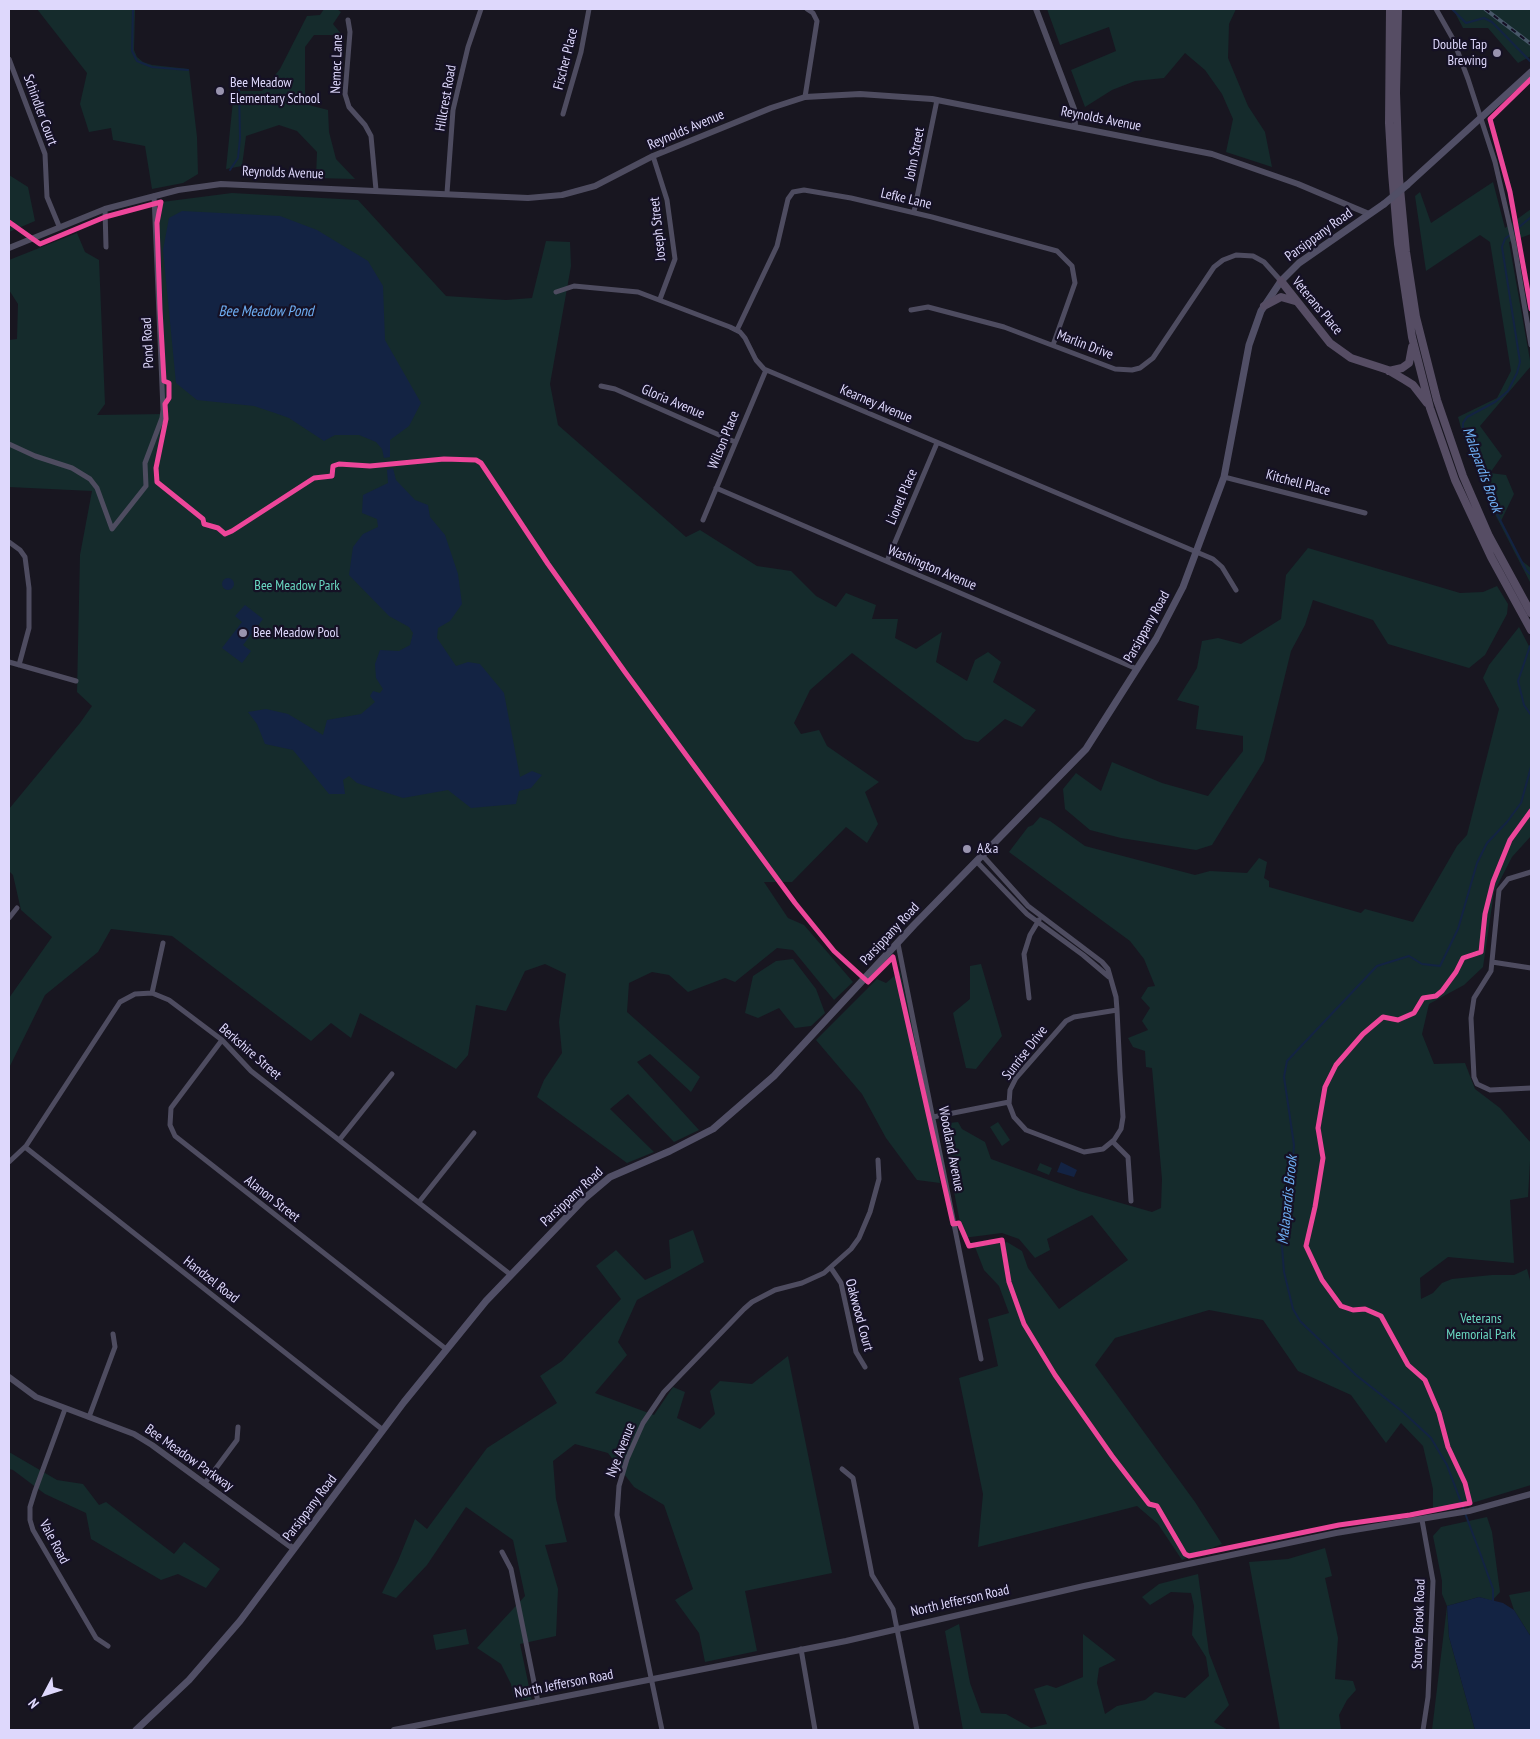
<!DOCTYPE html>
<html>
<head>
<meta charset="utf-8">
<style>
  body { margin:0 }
  #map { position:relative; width:1540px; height:1739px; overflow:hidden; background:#181620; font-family:"PT Sans Narrow",sans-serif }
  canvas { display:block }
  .frame { position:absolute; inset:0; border:10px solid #ded8fc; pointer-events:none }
  .north { position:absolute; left:20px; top:1669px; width:50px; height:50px; -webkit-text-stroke:4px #151125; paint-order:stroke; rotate:230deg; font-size:14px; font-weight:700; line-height:20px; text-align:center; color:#ded8fc }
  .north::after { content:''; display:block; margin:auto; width:18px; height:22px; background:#ded8fc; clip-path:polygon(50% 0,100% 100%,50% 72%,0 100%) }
</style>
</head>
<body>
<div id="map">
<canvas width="1540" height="1739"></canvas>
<div class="frame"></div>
<div class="north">N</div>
</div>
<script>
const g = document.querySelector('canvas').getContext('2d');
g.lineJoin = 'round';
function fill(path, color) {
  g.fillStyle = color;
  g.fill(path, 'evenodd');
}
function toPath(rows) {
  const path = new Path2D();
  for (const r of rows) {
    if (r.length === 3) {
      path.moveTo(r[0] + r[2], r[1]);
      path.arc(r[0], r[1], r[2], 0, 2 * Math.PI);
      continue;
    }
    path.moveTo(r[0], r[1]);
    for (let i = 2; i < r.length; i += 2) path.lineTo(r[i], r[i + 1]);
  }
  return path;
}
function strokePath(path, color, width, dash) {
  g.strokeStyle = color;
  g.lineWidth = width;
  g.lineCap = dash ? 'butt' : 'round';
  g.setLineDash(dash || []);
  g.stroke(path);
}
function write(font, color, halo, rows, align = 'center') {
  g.font = font + ' "PT Sans Narrow",sans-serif';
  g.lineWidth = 4.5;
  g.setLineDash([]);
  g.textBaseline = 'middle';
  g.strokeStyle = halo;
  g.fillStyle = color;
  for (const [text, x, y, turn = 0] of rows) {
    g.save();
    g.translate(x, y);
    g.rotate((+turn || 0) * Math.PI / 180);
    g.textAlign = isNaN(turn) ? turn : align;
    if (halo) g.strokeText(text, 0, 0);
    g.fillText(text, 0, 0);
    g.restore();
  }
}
fill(toPath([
  [37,9,135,9,134,50,137,57,143,62,152,65,189,69,197,137,198,174,183,183,152,189,145,146,113,140,111,128,89,132,80,104,87,73],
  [324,9,337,9,341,12,333,24,342,35,314,35,305,47,305,104,328,110,329,132,336,159,355,179,316,178,317,152,297,131,279,125,246,136,242,166,226,169,234,91,262,91,280,69,307,16,320,15],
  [1047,9,1236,9,1229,24,1228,58,1248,106,1265,132,1272,167,1226,152,1233,119,1222,94,1205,70,1185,53,1164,78,1135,81,1112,90,1085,107,1071,70,1116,51,1109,27,1060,45],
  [1453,9,1531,9,1531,56,1518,63,1488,28,1463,28],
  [9,175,28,187,35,221,9,232],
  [1493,182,1505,228,1531,209,1531,234,1509,242,1531,366,1480,426,1502,456,1490,473,1506,475,1514,494,1501,521,1522,561,1531,568,1531,584,1496,516,1465,442,1458,417,1497,398,1511,371,1490,242,1480,235,1426,271,1415,196,1420,192,1431,223],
  [232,193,358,200,446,296,506,300,532,298,546,241,570,242,571,266,550,384,558,425,686,537,700,530,757,566,791,571,816,596,836,607,846,593,876,605,872,619,898,619,895,638,916,649,942,632,936,662,967,681,975,660,988,652,1001,662,993,682,1036,710,1022,727,1005,719,978,742,965,739,852,653,810,690,794,723,801,734,819,730,827,746,879,782,865,792,878,824,867,843,846,827,792,882,764,882,788,918,804,925,853,982,834,1000,793,950,777,948,735,982,725,978,688,992,669,975,652,972,629,983,627,1012,700,1077,691,1092,650,1054,637,1062,699,1130,674,1142,628,1094,610,1109,654,1152,627,1163,537,1097,544,1080,562,1053,559,1022,566,974,545,964,525,971,506,1011,476,1005,468,1055,456,1069,360,1013,351,1038,331,1023,311,1041,172,936,111,929,98,952,45,995,9,1068,9,998,52,937,21,910,13,875,9,871,9,809,80,723,92,706,77,692,80,555,92,491,9,487,9,340,17,339,18,304,9,290,9,260,77,233,85,252,99,260,105,404,97,415,165,414,157,224,162,202],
  [1308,548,1460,593,1483,592,1497,586,1508,604,1507,614,1485,655,1469,668,1388,644,1373,620,1313,600,1305,625,1291,651,1264,761,1212,845,1196,850,1121,838,1090,830,1065,809,1063,789,1076,773,1101,791,1112,762,1162,783,1208,796,1243,751,1243,736,1196,729,1199,706,1177,700,1197,668,1202,641,1218,638,1241,644,1281,619,1286,575],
  [1519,627,1531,650,1531,836,1512,857,1494,892,1483,967,1464,985,1429,1004,1422,1034,1434,1064,1465,1063,1475,1089,1500,1108,1531,1143,1528,1197,1510,1200,1514,1263,1448,1257,1420,1278,1421,1299,1433,1293,1442,1283,1452,1279,1492,1275,1514,1275,1527,1269,1531,1284,1531,1485,1472,1503,1433,1508,1433,1489,1423,1446,1401,1423,1386,1443,1351,1395,1298,1371,1263,1320,1209,1310,1115,1338,1095,1365,1195,1502,1222,1544,1182,1560,1158,1524,1137,1506,978,1547,983,1494,959,1378,998,1366,988,1319,1009,1313,999,1286,984,1270,975,1247,1007,1242,1022,1251,1028,1268,1059,1309,1128,1260,1092,1215,1047,1239,1050,1250,1035,1258,1019,1239,1002,1233,963,1238,941,1124,958,1122,962,1129,985,1142,991,1159,1079,1191,1152,1212,1161,1208,1162,1179,1152,1068,1146,1067,1145,1051,1133,1047,1128,1038,1148,1030,1142,1021,1150,1008,1141,998,1148,987,1155,986,1144,959,1130,941,1009,852,1028,827,1033,825,1040,817,1050,821,1085,846,1195,875,1210,871,1247,873,1259,858,1267,862,1264,878,1269,881,1269,887,1361,913,1365,909,1413,922,1457,846,1467,835,1499,709,1483,678,1489,665],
  [793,959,816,989,825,1013,811,1026,795,1028,779,1008,758,1018,745,1013,753,976,776,961],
  [981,964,1002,1036,976,1069,966,1068,953,1013,970,999,970,966],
  [900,971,914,1035,940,1183,917,1180,886,1138,862,1094,816,1040,877,979,886,983],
  [998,1122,1010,1140,1002,1146,990,1127],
  [1040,1163,1052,1168,1049,1175,1037,1170],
  [693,1230,704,1262,637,1300,618,1342,627,1355,595,1393,654,1415,673,1387,685,1392,677,1418,700,1429,715,1414,710,1391,720,1381,752,1384,788,1356,832,1573,745,1591,757,1651,705,1662,699,1633,675,1600,693,1589,664,1505,634,1487,608,1453,575,1444,553,1461,556,1499,567,1542,545,1545,558,1589,556,1636,520,1644,532,1701,514,1698,511,1684,501,1664,477,1648,525,1596,513,1540,466,1507,427,1565,396,1598,382,1593,398,1561,415,1519,427,1529,487,1448,557,1403,540,1376,562,1361,621,1299,596,1266,616,1250,645,1280,671,1268,669,1240],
  [9,1452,57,1480,83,1484,99,1505,106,1502,174,1554,184,1542,220,1569,206,1588,178,1574,161,1580,91,1539,86,1513,45,1494,13,1470,9,1469],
  [1487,1517,1492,1532,1500,1592,1492,1601,1479,1597,1447,1606,1449,1637,1475,1730,1432,1730,1447,1606,1442,1594,1442,1581,1433,1536,1441,1527],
  [1325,1548,1332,1576,1325,1578,1338,1638,1335,1679,1353,1681,1356,1690,1347,1700,1339,1715,1341,1730,1280,1730,1249,1562,1288,1559],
  [1198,1574,1209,1653,1229,1705,1214,1722,1228,1730,963,1730,945,1631,959,1624,970,1683,981,1713,1006,1714,1031,1728,1047,1724,1034,1689,1047,1685,1056,1688,1083,1677,1083,1634,1116,1660,1099,1668,1097,1683,1105,1714,1117,1706,1145,1700,1155,1692,1185,1698,1209,1676,1206,1657,1192,1635,1194,1606,1191,1593,1171,1592,1150,1605,1142,1597,1159,1584],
  [1531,1591,1531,1637,1514,1610,1509,1595],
  [466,1629,469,1644,436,1650,433,1635]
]), '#152b2c');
fill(toPath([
  [182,211,280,216,317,230,368,261,383,286,385,340,421,403,409,426,390,440,390,457,384,458,382,449,376,442,359,435,335,435,324,441,289,418,275,413,254,406,197,400,176,383,163,250,169,218],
  [393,468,396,480,415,500,428,505,430,517,445,535,458,574,462,604,450,621,438,628,437,638,456,666,468,662,480,664,504,693,520,777,532,771,542,775,531,788,519,791,516,804,471,808,448,790,403,798,357,783,349,776,343,780,345,794,329,794,293,750,265,744,257,724,248,712,266,709,288,714,323,735,327,720,361,714,375,702,370,696,373,691,380,693,383,689,376,678,375,664,380,650,399,651,410,645,413,633,409,627,389,616,349,575,353,547,363,534,378,527,377,519,362,513,363,495,388,483,387,470],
  [228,584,6],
  [245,605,263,619,243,645,251,651,242,663,222,648,242,622,235,616],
  [1061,1162,1077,1170,1074,1177,1057,1172],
  [1479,1597,1503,1603,1514,1610,1531,1637,1531,1730,1475,1730,1449,1637,1447,1606]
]), '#132343');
strokePath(toPath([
  [133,9,132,51,137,61,152,67,188,70],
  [1452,9,1466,23,1484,18,1492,22,1531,62],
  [230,170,238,158,240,138,239,86,236,79,231,76],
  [1531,217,1505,239,1502,247,1520,362,1517,373,1508,391,1495,402,1467,417,1463,423,1463,430,1496,512,1526,570,1531,575],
  [1530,646,1518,681,1524,705,1531,715],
  [1493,1603,1493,1589,1480,1553,1447,1465,1431,1438,1403,1412,1356,1375,1300,1321,1293,1309,1284,1272,1281,1234,1292,1173,1294,1145,1284,1077,1287,1061,1377,966,1409,956,1422,964,1440,966,1458,929,1477,863,1487,843,1507,822,1521,803,1531,767]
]), '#132343', 2);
strokePath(toPath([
  [1436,9,1453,39,1468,79,1495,162,1514,244,1531,345],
  [348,20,350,32,345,94,349,107,365,125,371,136,376,190],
  [9,59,45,154,47,197,59,226],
  [805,97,817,21,813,13,807,9],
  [563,114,581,52,589,9],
  [653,156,667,200,675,259,660,299],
  [447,193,453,110,468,47,481,9],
  [105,209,106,247],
  [914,212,937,100],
  [556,292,574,286,638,292,730,327,740,332,745,338,756,360,764,369,1213,559,1222,567,1236,590],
  [911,310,928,307,1004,327,1115,369,1132,370,1140,368,1153,358,1214,267,1223,260,1236,255,1253,256,1264,262,1281,281],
  [737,330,777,246,788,199,793,192,804,190,851,198,932,217,1057,251,1072,266,1075,283,1053,345],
  [601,386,615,389,735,442],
  [9,444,35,456,72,468,90,479,97,488,112,529,146,486,145,463,162,418,163,410,154,196],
  [1224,477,1365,513],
  [716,488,1137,669],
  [703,520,766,370],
  [9,542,20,550,25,557,29,588,29,628,19,665],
  [887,561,937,443],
  [9,662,76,681],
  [983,856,1028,906,1102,962,1108,969,1116,997,1117,1010,1120,1072,1123,1117,1121,1129,1114,1140,1103,1149,1084,1152,1026,1130,1014,1117,1009,1104,1010,1090,1016,1078,1066,1021,1074,1017,1117,1010],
  [977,862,1027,914,1083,955,1109,977],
  [1531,872,1508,879,1499,890,1491,971,1474,998,1471,1018,1474,1077,1477,1084,1490,1090,1531,1088],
  [9,918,17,908],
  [898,944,981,1359],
  [1492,962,1531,968],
  [152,993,163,943],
  [1029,998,1024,954,1030,935,1039,920],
  [222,1040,171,1108,170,1125,175,1136,446,1349],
  [933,1117,1009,1102],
  [340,1139,392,1074],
  [1113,1142,1128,1157,1131,1201],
  [25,1147,383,1430],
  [9,1162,26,1146,120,1002,135,994,152,993,169,1000,222,1040,251,1071,511,1275],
  [419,1202,474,1133],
  [831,1268,841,1283,856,1352,865,1367],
  [65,1409,35,1491,30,1507,30,1520,33,1530,96,1638,108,1646],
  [89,1417,115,1347,113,1334],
  [842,1469,853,1478,872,1575,893,1609,917,1730],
  [205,1483,237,1440,238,1427],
  [1422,1520,1433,1581,1428,1697,1423,1730],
  [502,1552,511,1569,538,1702],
  [801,1649,815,1730],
  [662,1730,617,1515,619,1486,627,1459,643,1423,664,1392,744,1309,752,1302,775,1290,802,1283,824,1273,851,1249,859,1238,870,1212,879,1179,878,1160]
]), '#4e4c60', 5);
strokePath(toPath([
  [1036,9,1074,109,1075,126],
  [9,248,105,209,178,190,221,184,528,198,562,195,595,186,653,156,771,108,805,97,860,94,932,99,1212,154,1298,184,1369,214],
  [9,1377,36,1397,134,1434,152,1445,294,1549],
  [394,1730,846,1641,1084,1586,1336,1533,1469,1511,1531,1494]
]), '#4e4c60', 6);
strokePath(toPath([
  [1407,185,1531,72],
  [136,1730,189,1680,240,1621,404,1402,486,1301,511,1275,584,1199,610,1177,670,1151,713,1129,774,1076,914,925,1086,749,1156,639,1183,587,1224,477,1249,345,1261,311,1281,281,1299,263,1384,204]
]), '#514f66', 7);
strokePath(toPath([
  [1390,9,1389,123,1392,173,1398,244,1412,337,1430,408,1455,480,1491,557,1531,630],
  [1398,9,1396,93,1399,178,1406,252,1416,317,1437,400,1463,476,1489,536,1531,613],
  [1281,281,1330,343,1351,358,1388,370,1405,380,1413,385,1427,403],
  [1264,306,1281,297,1295,301],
  [1389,371,1402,368,1409,363,1412,347]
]), '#564d64', 8);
const rail = toPath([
  [1485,9,1531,44]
]);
strokePath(rail, '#475768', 4);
strokePath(rail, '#151125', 2, [5.5]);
strokePath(toPath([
  [1384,204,1407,185]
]), '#514f66', 7);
strokePath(toPath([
  [1531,79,1490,119,1510,192,1531,309],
  [9,222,40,244,105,217,161,202,157,223,160,309,164,381,169,383,169,398,165,404,166,419,156,468,157,482,203,519,204,524,218,528,225,534,232,531,314,478,332,476,333,466,339,464,370,466,444,459,476,460,481,463,548,564,625,672,795,903,834,951,868,982,893,957,953,1224,959,1223,969,1246,1002,1240,1009,1282,1024,1324,1055,1375,1112,1456,1149,1504,1157,1506,1185,1554,1189,1556,1339,1525,1410,1515,1470,1503,1465,1483,1448,1447,1439,1413,1425,1380,1408,1365,1381,1316,1365,1309,1353,1310,1341,1306,1322,1280,1306,1246,1315,1207,1323,1158,1318,1128,1325,1087,1336,1065,1363,1034,1383,1017,1398,1020,1414,1013,1423,998,1436,996,1442,991,1456,972,1463,958,1481,952,1485,914,1493,882,1510,840,1531,811]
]), '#ed469a', 5);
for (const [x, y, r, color] of [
  [1497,53,5,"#9994af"],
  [220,91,5,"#9994af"],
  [243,633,5,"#9994af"],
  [967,849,5,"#9994af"]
]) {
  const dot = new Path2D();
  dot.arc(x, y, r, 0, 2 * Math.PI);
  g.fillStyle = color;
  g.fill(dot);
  strokePath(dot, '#151125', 2);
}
write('14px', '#ded8fc', '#151125', [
  ["Double Tap",1487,45,"right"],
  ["Brewing",1487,61,"right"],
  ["Bee Meadow",230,83],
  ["Elementary School",230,99],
  ["Bee Meadow Pool",253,633],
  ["A&a",977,849]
], 'left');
write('14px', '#ded8fc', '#151125', [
  ["Fischer Place",566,59,-76],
  ["Nemec Lane",337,64,-88],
  ["Hillcrest Road",446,98,-80],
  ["Schindler Court",40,110,70],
  ["Reynolds Avenue",1101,119,11],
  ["Reynolds Avenue",686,130,-23],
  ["John Street",915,154,-79],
  ["Reynolds Avenue",283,173,2],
  ["Lefke Lane",906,199,13],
  ["Joseph Street",658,229,-96],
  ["Parsippany Road",1319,235,-36],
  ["Veterans Place",1317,306,50],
  ["Pond Road",148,343,-93],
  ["Marlin Drive",1085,345,21],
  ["Gloria Avenue",673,402,23],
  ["Kearney Avenue",876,404,23],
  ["Wilson Place",724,440,-68],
  ["Kitchell Place",1298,483,15],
  ["Lionel Place",902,497,-67],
  ["Washington Avenue",932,568,23],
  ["Parsippany Road",1147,627,-61],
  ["Parsippany Road",890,934,-47],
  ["Berkshire Street",250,1052,41],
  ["Sunrise Drive",1025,1053,-52],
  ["Woodland Avenue",951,1149,79],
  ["Parsippany Road",572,1197,-43],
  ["Alanon Street",272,1199,38],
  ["Handzel Road",211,1280,38],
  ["Oakwood Court",859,1315,75],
  ["Nye Avenue",621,1450,-69],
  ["Bee Meadow Parkway",189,1458,35],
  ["Parsippany Road",310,1508,-53],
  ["Vale Road",54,1542,62],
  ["North Jefferson Road",960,1601,-13],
  ["Stoney Brook Road",1419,1624,-88],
  ["North Jefferson Road",564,1684,-11]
]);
write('14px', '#69d7c1', '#151125', [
  ["Bee Meadow Park",297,586],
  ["Veterans",1481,1319],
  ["Memorial Park",1481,1335]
]);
write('italic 15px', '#6eaef3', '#151125', [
  ["Bee Meadow Pond",266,312],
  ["Malapardis Brook",1482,470,70],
  ["Malapardis Brook",1288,1200,-84]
]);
</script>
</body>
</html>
